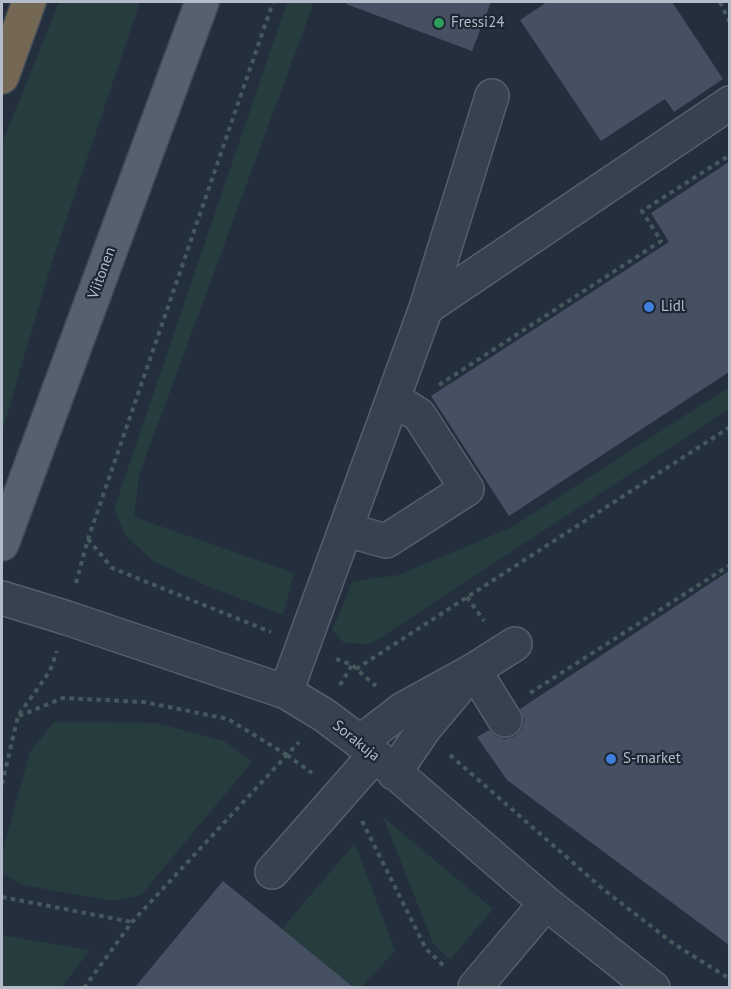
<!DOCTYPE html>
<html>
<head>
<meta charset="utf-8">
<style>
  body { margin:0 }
  #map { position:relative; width:731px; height:989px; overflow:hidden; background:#242f3e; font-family:"PT Sans",sans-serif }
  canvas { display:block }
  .frame { position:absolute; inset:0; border:3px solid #b4bcc9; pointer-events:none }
</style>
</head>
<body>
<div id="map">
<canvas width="731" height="989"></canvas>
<div class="frame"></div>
</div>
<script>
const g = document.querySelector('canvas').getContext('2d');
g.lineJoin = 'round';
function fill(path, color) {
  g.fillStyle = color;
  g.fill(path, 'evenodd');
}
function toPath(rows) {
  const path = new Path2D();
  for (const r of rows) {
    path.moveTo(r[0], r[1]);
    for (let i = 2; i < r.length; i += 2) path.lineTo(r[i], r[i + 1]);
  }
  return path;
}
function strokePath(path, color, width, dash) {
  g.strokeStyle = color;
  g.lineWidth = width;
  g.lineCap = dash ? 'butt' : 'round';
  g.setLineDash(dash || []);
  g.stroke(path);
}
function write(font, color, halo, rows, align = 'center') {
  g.font = font + ' "PT Sans",sans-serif';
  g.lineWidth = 4.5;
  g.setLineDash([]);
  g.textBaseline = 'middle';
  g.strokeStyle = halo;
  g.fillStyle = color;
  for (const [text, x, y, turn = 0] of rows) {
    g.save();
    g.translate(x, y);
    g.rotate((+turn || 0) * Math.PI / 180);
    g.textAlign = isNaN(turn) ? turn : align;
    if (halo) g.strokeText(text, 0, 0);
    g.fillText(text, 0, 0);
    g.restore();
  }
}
fill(toPath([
  [59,2,140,2,51,265,2,432,2,143],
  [287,2,314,2,139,475,134,517,294,573,283,615,205,585,153,561,125,535,114,509],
  [729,387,729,409,371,644,344,643,332,630,353,581,399,575,512,527],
  [54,722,156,723,224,741,252,762,141,895,113,901,23,885,2,874,2,853,30,752],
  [383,817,493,909,450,960,433,943],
  [355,843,395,951,361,987,350,987,281,930],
  [2,935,90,950,62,987,2,987]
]), '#263c3f');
fill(toPath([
  [347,2,491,2,472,51,346,4],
  [547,2,672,2,723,79,674,112,665,99,601,141,520,20],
  [729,162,729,372,509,516,431,396,669,242,651,213],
  [729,571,729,945,507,780,477,737,489,730,496,736,505,739,515,736,522,728,524,720,520,709],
  [223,881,244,898,353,987,135,987]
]), '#455162');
const minor = toPath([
  [426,308,492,96],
  [347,530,386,541,467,489,419,415,394,399],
  [2,598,67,618,286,692,324,715,360,742,546,903,653,988],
  [474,670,505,720],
  [286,692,426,308,730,103],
  [360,742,403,709,474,670,515,644],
  [394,773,424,729,461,685],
  [272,872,375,755],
  [475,987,546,903]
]);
const major = toPath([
  [2,544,202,2]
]);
const highway = toPath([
  [2,77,29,2]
]);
strokePath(minor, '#565f6c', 36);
strokePath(major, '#414a57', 36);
strokePath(highway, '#434c59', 36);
strokePath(toPath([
  [720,2,730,23],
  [439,385,661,241,642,211,730,155],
  [88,539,112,568,271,632],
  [76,583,88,539,273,2],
  [467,597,484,621],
  [336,659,352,665,376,686],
  [356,669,730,427],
  [340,685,352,665,354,667],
  [530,693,730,565],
  [19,716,63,698,144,702,228,719,287,755],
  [287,755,312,773],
  [450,755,603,889,674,944,730,979],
  [2,784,18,716,50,671,57,651],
  [362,821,426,949,445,967],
  [2,897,132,922],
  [84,988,132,922,299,742]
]), '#44595c', 4, [4.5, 4.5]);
strokePath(minor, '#38414e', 33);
strokePath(major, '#56606e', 33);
strokePath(highway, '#746855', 33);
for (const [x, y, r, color] of [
  [439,23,6,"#2e9e5b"],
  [649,307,6,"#3f7fe0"],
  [611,759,6,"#3f7fe0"]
]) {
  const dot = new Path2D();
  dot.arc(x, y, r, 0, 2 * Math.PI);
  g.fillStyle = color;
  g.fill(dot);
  strokePath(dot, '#1d2633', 2);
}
write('15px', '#b4bcc9', '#1d2633', [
  ["Fressi24",451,23],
  ["Lidl",661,307],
  ["S-market",623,759]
], 'left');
write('15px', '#b4bcc9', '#1d2633', [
  ["Viitonen",102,273,-70],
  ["Sorakuja",356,741,39]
]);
</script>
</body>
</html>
